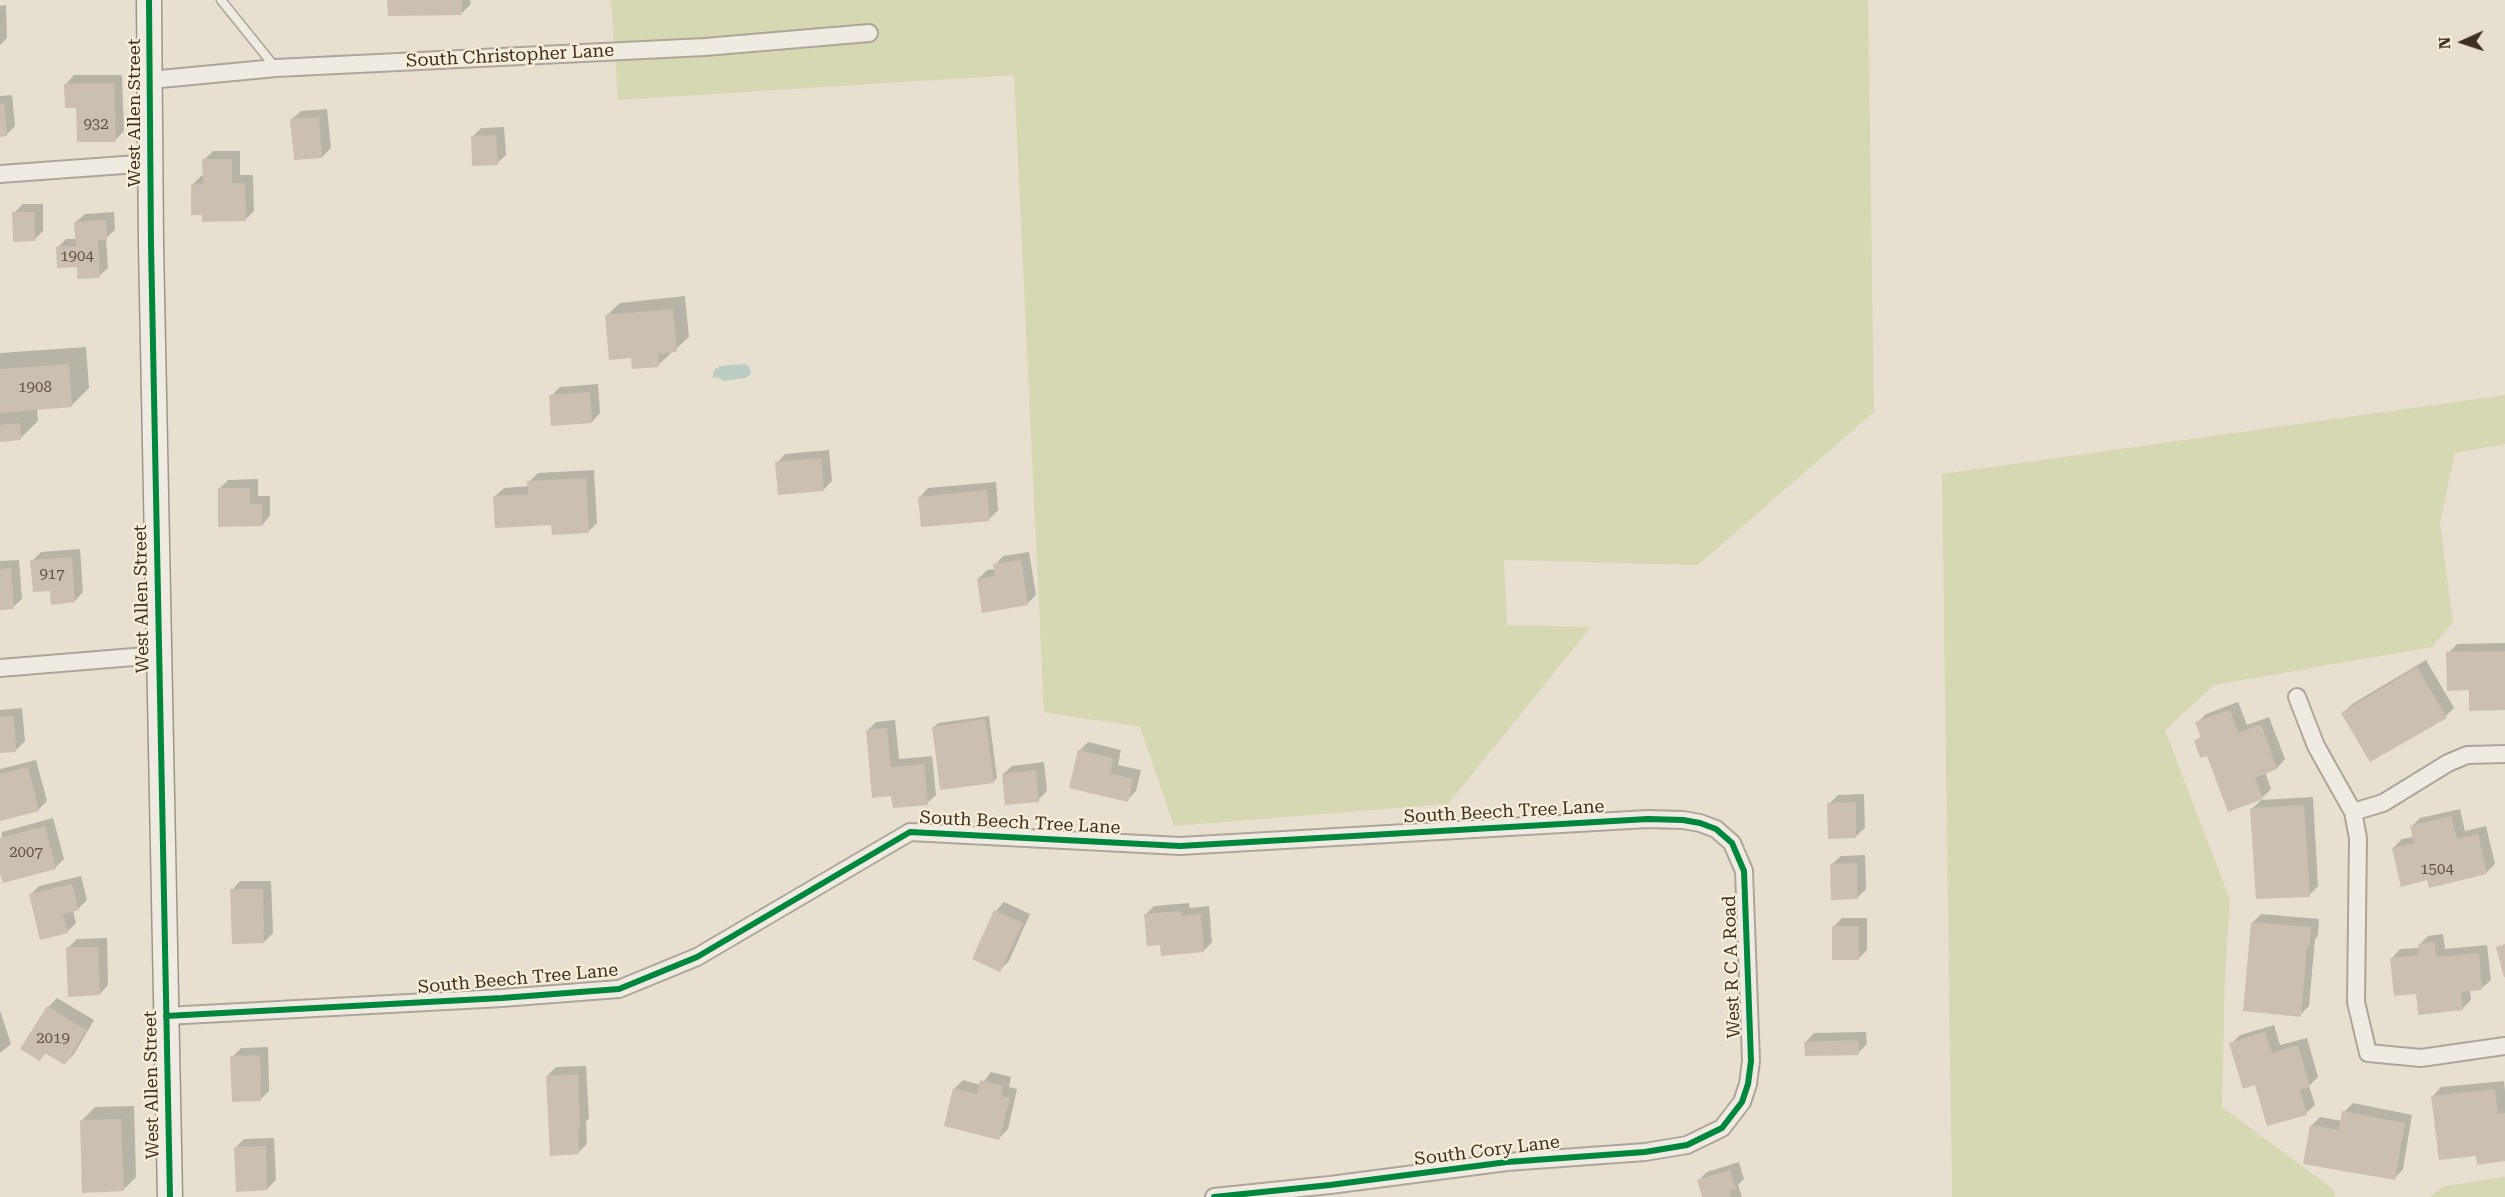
<!DOCTYPE html>
<html>
<head>
<meta charset="utf-8">
<style>
  body { margin:0 }
  #map { position:relative; width:2505px; height:1197px; overflow:hidden; background:#e7e0d1; font-family:"Roboto Serif",serif }
  canvas { display:block }
  .north { position:absolute; left:2433px; top:12px; width:60px; height:60px; -webkit-text-stroke:4px #f7eed8; paint-order:stroke; rotate:267deg; font-size:16px; font-weight:700; line-height:24px; text-align:center; color:#3d2e20 }
  .north::after { content:''; display:block; margin:auto; width:21px; height:27px; background:#3d2e20; clip-path:polygon(50% 0,100% 100%,50% 72%,0 100%) }
</style>
</head>
<body>
<div id="map">
<canvas width="2505" height="1197"></canvas>
<div class="north">N</div>
</div>
<script>
const g = document.querySelector('canvas').getContext('2d');
g.lineJoin = 'round';
function fill(path, color) {
  g.fillStyle = color;
  g.fill(path, 'evenodd');
}
function toPath(rows) {
  const path = new Path2D();
  for (const r of rows) {
    path.moveTo(r[0], r[1]);
    for (let i = 2; i < r.length; i += 2) path.lineTo(r[i], r[i + 1]);
  }
  return path;
}
function strokePath(path, color, width, dash) {
  g.strokeStyle = color;
  g.lineWidth = width;
  g.lineCap = dash ? 'butt' : 'round';
  g.setLineDash(dash || []);
  g.stroke(path);
}
function write(font, color, halo, rows, align = 'center') {
  g.font = font + ' "Roboto Serif",serif';
  g.lineWidth = 4.5;
  g.setLineDash([]);
  g.textBaseline = 'middle';
  g.strokeStyle = halo;
  g.fillStyle = color;
  for (const [text, x, y, turn = 0] of rows) {
    g.save();
    g.translate(x, y);
    g.rotate((+turn || 0) * Math.PI / 180);
    g.textAlign = isNaN(turn) ? turn : align;
    if (halo) g.strokeText(text, 0, 0);
    g.fillText(text, 0, 0);
    g.restore();
  }
}
fill(toPath([
  [611,0,1868,0,1874,412,1698,565,1504,560,1507,625,1591,627,1448,804,1174,826,1140,727,1044,712,1014,75,618,100],
  [2505,395,2505,444,2455,453,2440,522,2453,623,2432,647,2214,685,2165,730,2230,900,2225,975,2222,1107,2333,1189,2335,1197,1952,1197,1942,474],
  [2505,1177,2505,1197,2430,1197,2444,1186]
]), '#d6d7b3');
fill(toPath([
  [745,364,750,368,751,374,745,378,723,381,718,377,713,378,713,371,720,366]
]), '#bcccc2');
fill(toPath([
  [389,0,470,0,471,4,462,13],
  [6,5,7,38,0,45,0,6],
  [74,75,122,75,124,131,115,140,78,106,66,84],
  [12,95,15,126,6,135,0,135,0,96],
  [327,109,331,148,322,157,292,119,301,111],
  [504,127,506,155,497,163,472,137,481,128],
  [213,151,240,151,240,175,253,175,254,211,245,220,192,185,201,176,204,176,204,160],
  [23,204,43,204,43,231,34,240,14,213],
  [114,212,115,230,106,238,108,268,99,276,78,265,57,248,66,239,77,239,76,222,85,214],
  [685,296,689,337,658,365,632,356,606,316,620,303],
  [86,347,89,388,71,406,37,409,38,421,20,439,0,440,0,353],
  [598,384,600,413,592,422,551,396,560,387],
  [829,450,832,481,823,490,777,463,785,454],
  [594,470,597,523,588,532,553,523,495,496,504,488,529,486,529,482,538,473],
  [258,479,258,496,270,496,270,516,262,525,219,489,228,480],
  [996,482,998,510,989,519,920,497,928,488],
  [80,549,83,592,75,601,52,589,32,561,41,552],
  [1029,552,1036,595,1027,604,978,579,987,570,995,569,995,565,1003,556],
  [19,560,22,599,13,607,0,609,0,561],
  [2505,643,2505,709,2470,689,2448,653,2457,644],
  [2426,660,2454,708,2446,716,2343,713,2352,704],
  [2238,702,2247,725,2269,717,2285,759,2277,768,2265,772,2271,789,2262,798,2196,741,2202,735,2197,723,2206,714],
  [22,708,25,741,16,750,0,751,0,710],
  [989,716,997,778,993,782,934,727,938,723],
  [895,720,899,759,932,756,936,795,927,803,893,794,867,731,876,722],
  [1088,742,1121,750,1118,765,1141,770,1136,791,1127,800,1079,751],
  [36,760,47,801,38,810,0,819,0,769],
  [1044,762,1047,791,1038,800,1003,774,1012,766],
  [1864,794,1865,828,1856,836,1829,804,1838,795],
  [2313,797,2318,886,2309,895,2252,809,2261,800],
  [2460,809,2465,831,2486,826,2495,864,2486,873,2429,879,2393,848,2402,839,2414,837,2412,826,2420,818],
  [53,818,64,859,55,868,0,868,2,832],
  [1865,855,1866,889,1857,898,1832,864,1841,856],
  [81,876,87,900,78,909,73,910,76,923,67,932,30,895,39,886],
  [240,881,271,881,273,933,264,942,232,890],
  [1004,902,1030,914,1009,961,1000,970,996,911],
  [1189,903,1190,908,1209,906,1212,942,1204,951,1161,943,1145,915,1154,906],
  [2261,914,2319,919,2318,936,2315,939,2309,1006,2300,1015,2252,923],
  [1842,918,1867,918,1867,950,1858,959,1833,927],
  [2443,934,2445,949,2487,945,2491,980,2482,988,2470,990,2471,1000,2462,1009,2417,992,2392,958,2400,949,2419,948,2419,945,2428,936],
  [107,938,108,985,100,994,68,948,77,939],
  [57,998,94,1020,74,1054,65,1063,47,1052,39,1059,22,1049,48,1007],
  [0,1010,11,1044,0,1053],
  [2274,1025,2280,1045,2307,1038,2318,1077,2309,1086,2315,1105,2306,1113,2256,1083,2231,1044,2240,1035],
  [1866,1032,1867,1044,1858,1053,1806,1042,1814,1033],
  [268,1047,269,1091,260,1100,232,1057,241,1048],
  [586,1066,589,1119,586,1121,587,1144,578,1153,547,1076,556,1067],
  [991,1072,1011,1077,1009,1087,1017,1089,1008,1129,999,1138,954,1089,963,1080,981,1085],
  [2504,1081,2505,1091,2505,1160,2477,1154,2433,1096,2441,1087],
  [2353,1103,2412,1115,2403,1169,2395,1178,2311,1126,2320,1117,2342,1121,2344,1112],
  [134,1106,136,1177,123,1190,81,1121,95,1107],
  [274,1138,276,1180,267,1189,235,1148,244,1139],
  [1739,1162,1744,1179,1738,1185,1742,1197,1704,1197,1699,1180,1707,1172]
]), '#0003');
fill(toPath([
  [387,0,462,0,462,15,388,16],
  [114,83,116,142,77,142,76,108,65,108,64,84],
  [0,103,4,103,7,136,0,137],
  [319,117,322,158,294,160,290,119],
  [496,135,498,165,472,166,471,136],
  [202,159,232,159,232,183,245,183,246,221,202,222,202,215,191,215,191,185,203,184],
  [12,212,35,212,35,241,13,242],
  [106,220,107,240,98,240,100,278,77,279,77,267,57,268,56,247,76,246,74,222],
  [673,309,677,352,658,354,659,367,632,369,631,358,609,360,605,315],
  [69,364,72,407,0,413,0,369],
  [590,392,592,423,551,426,549,395],
  [20,423,21,440,0,442,0,425],
  [821,458,824,491,778,495,775,462],
  [586,478,589,533,552,535,551,525,495,528,493,496,528,494,527,481],
  [218,488,250,488,250,504,262,504,262,526,218,527],
  [987,490,990,521,921,527,918,497],
  [72,557,75,602,51,605,50,591,33,592,30,560],
  [1021,560,1028,605,982,613,977,579,995,576,993,564],
  [11,568,14,609,0,610,0,569],
  [2505,651,2505,710,2469,711,2469,690,2447,691,2446,652],
  [2417,667,2447,718,2370,762,2341,713],
  [2230,710,2238,733,2261,724,2277,769,2255,778,2263,799,2228,812,2207,756,2200,758,2194,740,2201,738,2195,722],
  [14,716,16,752,0,753,0,717],
  [985,719,994,783,940,790,932,727],
  [887,728,891,767,924,764,928,805,893,808,891,796,872,798,866,730],
  [1078,750,1113,758,1110,773,1133,779,1128,802,1069,788],
  [28,767,39,811,0,821,0,774],
  [1036,770,1039,802,1005,805,1002,774],
  [1856,802,1856,838,1828,839,1827,803],
  [2304,805,2310,897,2256,899,2250,808],
  [2451,816,2457,839,2478,834,2487,874,2429,888,2427,880,2401,887,2392,848,2414,843,2410,826],
  [45,826,56,869,3,883,0,874,0,838],
  [1857,863,1857,899,1831,900,1830,864],
  [72,884,79,910,63,914,68,933,40,940,29,894],
  [230,889,263,889,264,943,232,944],
  [994,910,1023,923,1000,972,972,959],
  [1181,911,1181,916,1201,914,1204,952,1161,956,1160,945,1147,946,1144,914],
  [2251,922,2311,927,2310,946,2307,946,2301,1017,2243,1011],
  [1832,926,1859,926,1859,960,1832,960],
  [2435,942,2436,957,2479,953,2482,990,2461,992,2463,1010,2418,1015,2416,994,2394,996,2390,958,2419,955,2418,944],
  [2505,944,2505,977,2504,977,2496,947],
  [66,947,98,947,100,995,68,997],
  [47,1006,86,1030,65,1065,45,1053,40,1061,20,1049],
  [2265,1032,2272,1053,2298,1045,2310,1087,2300,1090,2307,1115,2267,1126,2255,1085,2243,1089,2229,1043],
  [1858,1040,1859,1055,1805,1056,1804,1042],
  [260,1055,261,1101,232,1102,230,1056],
  [578,1074,580,1129,578,1129,579,1154,550,1156,546,1076],
  [980,1080,1003,1086,1001,1096,1010,1098,999,1140,944,1126,953,1088,977,1094],
  [2495,1089,2498,1114,2505,1113,2505,1161,2477,1165,2476,1156,2439,1160,2431,1096],
  [2342,1111,2405,1123,2395,1180,2303,1164,2310,1125,2339,1130],
  [121,1119,124,1191,82,1193,80,1120],
  [266,1146,267,1190,236,1192,234,1147],
  [1730,1170,1736,1189,1729,1191,1731,1197,1702,1197,1697,1180]
]), '#cbbfb2');
const lane = toPath([
  [221,0,275,67]
]);
const street = toPath([
  [150,80,276,68,705,47,869,33],
  [0,174,151,163],
  [0,668,158,655],
  [2297,697,2316,746,2353,812,2358,838,2356,1002,2368,1053,2421,1058,2505,1046],
  [2353,812,2383,803,2448,763,2467,755,2505,754],
  [166,1016,502,998,619,989,697,957,910,832,1180,846,1648,819,1683,820,1700,823,1716,829,1732,843,1744,871,1751,1061,1748,1084,1742,1102,1722,1128,1687,1145,1645,1152,1507,1162,1330,1185,1214,1197]
]);
const secondary = toPath([
  [149,0,151,244,170,1197]
]);
strokePath(lane, '#ada599', 11);
strokePath(street, '#ada599', 20);
strokePath(secondary, '#9c958a', 27);
strokePath(lane, '#efebe3', 8);
strokePath(street, '#efebe3', 16);
strokePath(secondary, '#efebe3', 24);
strokePath(toPath([
  [149,0,151,244,170,1197],
  [166,1016,502,998,619,989,697,957,910,832,1180,846,1648,819,1683,820,1700,823,1716,829,1732,843,1744,871,1751,1061,1748,1084,1742,1102,1722,1128,1687,1145,1645,1152,1507,1162,1330,1185,1214,1197]
]), '#00873e', 6);
write('15px', '#605244', null, [
  ["932",96,125],
  ["1904",77,257],
  ["1908",35,388],
  ["917",52,575],
  ["2007",26,853],
  ["1504",2437,870],
  ["2019",53,1039]
]);
write('18px', '#3d2e20', '#f7eed8', [
  ["South Christopher Lane",510,56,-3],
  ["West Allen Street",135,113,-90],
  ["West Allen Street",142,599,-91],
  ["South Beech Tree Lane",1504,812,-3],
  ["South Beech Tree Lane",1020,823,3],
  ["West R C A Road",1732,967,-92],
  ["South Beech Tree Lane",518,979,-5],
  ["West Allen Street",152,1085,-91],
  ["South Cory Lane",1487,1151,-7]
]);
</script>
</body>
</html>
